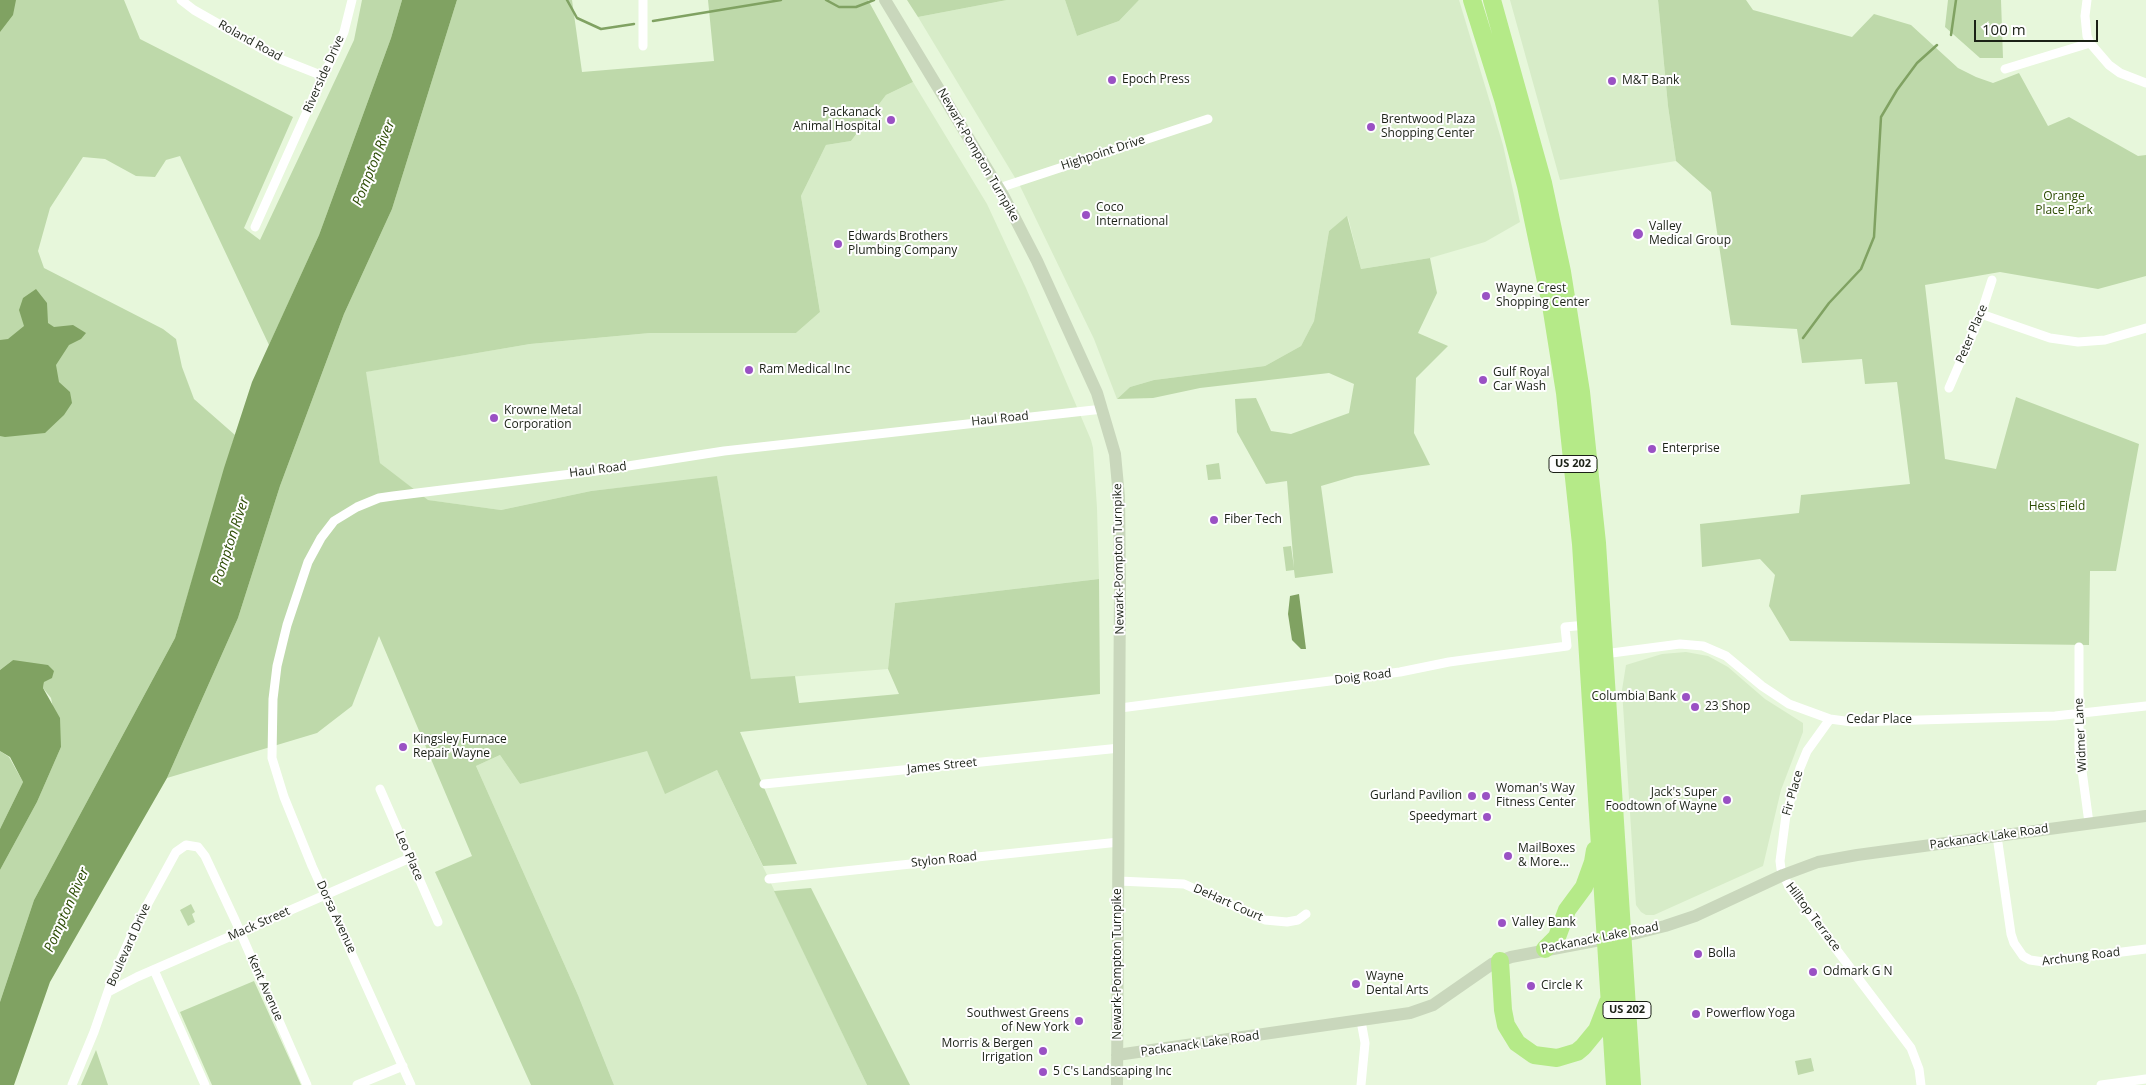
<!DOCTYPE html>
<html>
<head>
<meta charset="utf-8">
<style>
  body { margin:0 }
  #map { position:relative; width:2146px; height:1085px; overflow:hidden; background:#e7f7db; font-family:"Open Sans",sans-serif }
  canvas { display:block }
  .scale { position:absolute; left:1974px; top:20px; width:124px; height:22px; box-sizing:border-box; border:2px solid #1b2116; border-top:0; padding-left:6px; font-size:15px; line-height:18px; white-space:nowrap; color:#1b2116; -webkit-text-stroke:4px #fefefe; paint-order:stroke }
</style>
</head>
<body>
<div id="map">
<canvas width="2146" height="1085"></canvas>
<div class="scale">100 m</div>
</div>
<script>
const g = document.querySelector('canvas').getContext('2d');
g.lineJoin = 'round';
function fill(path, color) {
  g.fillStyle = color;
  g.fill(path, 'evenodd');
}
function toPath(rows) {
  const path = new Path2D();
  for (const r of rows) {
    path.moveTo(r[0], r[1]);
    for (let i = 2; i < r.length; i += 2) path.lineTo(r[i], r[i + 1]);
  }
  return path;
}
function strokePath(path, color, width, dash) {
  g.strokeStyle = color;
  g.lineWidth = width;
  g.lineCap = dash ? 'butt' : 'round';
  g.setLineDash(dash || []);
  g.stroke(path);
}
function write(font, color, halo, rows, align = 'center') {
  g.font = font + ' "Open Sans",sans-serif';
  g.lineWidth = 4;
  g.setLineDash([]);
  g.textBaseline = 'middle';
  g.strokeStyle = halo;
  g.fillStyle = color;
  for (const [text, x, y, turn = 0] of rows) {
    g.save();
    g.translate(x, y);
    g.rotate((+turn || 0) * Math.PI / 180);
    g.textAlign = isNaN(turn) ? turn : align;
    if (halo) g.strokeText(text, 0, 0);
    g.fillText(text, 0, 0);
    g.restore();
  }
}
fill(toPath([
  [1007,0,1065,0,1077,36,1119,21,1139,0,1459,0,1503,145,1520,222,1485,242,1430,258,1361,269,1348,217,1329,231,1314,321,1301,346,1265,366,1154,380,1130,387,1117,399,1094,339,1020,186,918,17],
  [1510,0,1658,0,1668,106,1676,161,1560,180],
  [913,82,987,204,1026,288,1091,440,1093,448,1097,508,1099,579,895,603,888,669,751,680,717,477,591,491,501,510,427,500,380,463,365,372,530,344,650,333,796,333,820,312,801,196,826,145,851,141,886,95],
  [1686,652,1708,656,1728,667,1765,699,1803,723,1803,732,1781,790,1763,866,1654,915,1646,915,1641,912,1636,905,1622,690,1626,665,1662,654],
  [647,750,665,793,717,770,867,1085,614,1085,578,995,476,766,500,755,520,784]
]), '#d7ecc8');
fill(toPath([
  [0,0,124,0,140,39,293,117,244,228,260,240,354,40,362,0,402,0,391,38,319,235,269,345,180,156,166,160,155,177,136,176,105,159,83,157,50,208,38,251,44,268,163,329,176,339,182,367,194,399,235,435,175,638,34,900,0,1002,0,870,37,802,61,747,51,698,43,688,44,682,13,660,0,670],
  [457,0,572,0,582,72,714,61,708,0,868,0,913,82,886,95,851,141,826,145,801,196,820,312,796,333,650,333,530,344,366,372,380,463,428,500,501,510,591,491,717,476,751,679,795,676,799,703,899,694,888,669,895,603,1099,579,1100,694,740,732,797,864,763,866,717,770,665,794,647,751,520,784,500,755,476,766,578,995,614,1085,531,1085,435,872,472,856,379,636,352,706,317,733,167,778,238,618,280,486,344,314,392,209],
  [907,0,1007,0,918,17],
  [1065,0,1139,0,1119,21,1077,36],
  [1658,0,1746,0,1753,10,1852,37,1874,14,1911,25,1958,68,1976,77,1993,83,2019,73,2048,126,2069,117,2138,156,2146,155,2146,276,2098,289,2000,272,1925,285,1945,459,1996,469,2016,397,2139,444,2116,571,2090,571,2089,645,1790,641,1769,606,1775,575,1760,559,1702,567,1700,524,1799,513,1801,495,1910,484,1897,382,1865,384,1862,359,1802,363,1797,329,1731,325,1711,192,1676,161,1668,106],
  [1948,0,2001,0,2003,58,1980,58,1945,27],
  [1347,216,1361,269,1430,258,1437,293,1418,333,1448,346,1416,378,1414,433,1430,465,1355,476,1321,486,1333,573,1295,578,1294,570,1286,571,1283,547,1291,546,1294,568,1287,481,1266,484,1237,432,1235,399,1256,398,1271,431,1291,434,1349,413,1354,384,1329,373,1200,388,1153,398,1117,399,1130,387,1154,380,1265,366,1301,346,1314,321,1329,231],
  [1219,463,1221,479,1208,480,1206,465],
  [0,751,9,757,23,782,0,829],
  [811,888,910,1085,867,1085,774,891],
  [191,904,195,912,192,914,195,922,188,926,180,910],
  [254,981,294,1069,301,1085,212,1085,180,1012],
  [96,1050,108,1085,81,1085],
  [1811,1058,1814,1071,1798,1075,1795,1061]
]), '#bed9aa');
fill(toPath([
  [0,0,16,0,13,15,0,32],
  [402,0,457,0,392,209,344,314,280,486,238,618,167,778,50,982,14,1085,0,1085,0,1002,34,900,175,638,224,468,252,382,319,235,391,38],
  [36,289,47,303,48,323,54,327,73,325,86,333,81,339,69,345,56,365,59,382,70,392,72,403,64,415,45,433,5,437,0,436,0,340,8,339,24,326,19,310,23,298],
  [1299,594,1306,649,1301,649,1292,640,1288,614,1290,596],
  [13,660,48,665,54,671,52,678,44,682,43,688,60,718,61,747,37,802,0,870,0,829,23,782,10,757,0,751,0,670]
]), '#80a262');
strokePath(toPath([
  [567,0,577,18,601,29,634,24],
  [826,0,839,7,856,7,874,0],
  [653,21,781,0],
  [1951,35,1956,0],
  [1803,338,1829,303,1861,269,1874,237,1881,117,1897,90,1917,63,1937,45]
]), '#80a262', 2.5);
strokePath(toPath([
  [181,0,194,10,280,59,323,76],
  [643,0,643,46],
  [2087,0,2085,16,2087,36,2090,43,2109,65,2120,73,2146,83],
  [2005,69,2090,43],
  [999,188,1208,119],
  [255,227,323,76,335,53,344,32,352,0],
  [1981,314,2050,338,2078,342,2105,340,2146,328],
  [1949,388,1981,314,1992,280],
  [2079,647,2079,748,2089,823],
  [1604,654,1680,644,1703,646,1726,656,1762,686,1789,704,1830,719,1852,722,2055,716,2146,706],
  [1120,708,1400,672,1449,662,1567,646,1565,627,1586,625],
  [1830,719,1807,751,1800,768,1786,815,1780,861,1781,869,1789,887,1911,1048,1919,1069,1921,1085],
  [764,784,1120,748],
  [380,789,438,922],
  [1997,836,2011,934,2014,943,2023,956,2030,960,2044,962,2146,949],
  [769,879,1119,842],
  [1119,881,1184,884,1265,920,1287,922,1298,920,1306,914],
  [154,970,205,1085],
  [108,992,137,977,410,858],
  [72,1085,94,1032,113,977,135,927,176,852,186,845,198,847,205,856,235,920,307,1085],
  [357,1085,403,1066],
  [411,1085,312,866,284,797,272,758,273,699,277,666,287,625,308,562,321,538,334,521,357,507,379,498,393,496,596,471,724,451,1103,409],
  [1361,1085,1365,1043,1361,1021],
  [2101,1085,2146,1079]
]), '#fff', 9);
strokePath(toPath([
  [885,0,1003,195,1037,261,1097,393,1115,454,1119,497,1120,582,1117,1085],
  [1117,1055,1410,1013,1433,1005,1492,964,1511,957,1637,933,1665,926,1695,916,1783,875,1818,862,1857,855,2146,816]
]), '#c9d7bc', 12);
strokePath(toPath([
  [1472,0,1503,99,1526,186,1551,305,1565,393,1581,544,1615,1085],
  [1492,0,1543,183,1562,272,1581,392,1597,543,1632,1085],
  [1545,949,1557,937,1567,910,1584,887,1593,862,1595,850],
  [1500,961,1503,1010,1506,1025,1517,1043,1534,1055,1557,1058,1577,1052,1583,1047,1597,1030,1608,1002]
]), '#b5ea88', 18);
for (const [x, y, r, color] of [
  [1112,80,5,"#9a51c4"],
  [1612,81,5,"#9a51c4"],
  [891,120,5,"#9a51c4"],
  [1371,127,5,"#9a51c4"],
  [1086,215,5,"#9a51c4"],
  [1638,234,6,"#9a51c4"],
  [838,244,5,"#9a51c4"],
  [1486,296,5,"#9a51c4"],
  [749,370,5,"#9a51c4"],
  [1483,380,5,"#9a51c4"],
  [494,418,5,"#9a51c4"],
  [1652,449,5,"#9a51c4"],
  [1214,520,5,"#9a51c4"],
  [1686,697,5,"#9a51c4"],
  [1695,707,5,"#9a51c4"],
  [403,747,5,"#9a51c4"],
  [1472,796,5,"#9a51c4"],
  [1486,796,5,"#9a51c4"],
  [1727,800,5,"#9a51c4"],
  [1487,817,5,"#9a51c4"],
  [1508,856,5,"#9a51c4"],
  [1502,923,5,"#9a51c4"],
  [1698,954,5,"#9a51c4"],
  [1813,972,5,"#9a51c4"],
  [1356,984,5,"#9a51c4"],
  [1531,986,5,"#9a51c4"],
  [1696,1014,5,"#9a51c4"],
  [1079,1021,5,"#9a51c4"],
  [1043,1051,5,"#9a51c4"],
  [1043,1072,5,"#9a51c4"]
]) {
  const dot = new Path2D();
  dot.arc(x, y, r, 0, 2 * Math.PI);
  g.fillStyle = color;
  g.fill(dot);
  strokePath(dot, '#fefefe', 2);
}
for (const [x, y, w] of [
  [1573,464,48],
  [1627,1010,48]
]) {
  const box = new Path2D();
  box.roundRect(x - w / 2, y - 8.5, w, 17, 4);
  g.fillStyle = '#fefefe';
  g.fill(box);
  strokePath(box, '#1b2116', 1);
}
write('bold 11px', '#1b2116', null, [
  ["US 202",1573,464],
  ["US 202",1627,1010]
]);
write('12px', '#1b2116', '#fefefe', [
  ["Roland Road",250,41,29],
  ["Riverside Drive",324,74,-66],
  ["Highpoint Drive",1103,153,-18],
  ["Newark-Pompton Turnpike",978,155,60],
  ["Peter Place",1972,334,-67],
  ["Haul Road",1000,419,-6],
  ["Haul Road",598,470,-7],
  ["Newark-Pompton Turnpike",1119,559,-91],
  ["Doig Road",1363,677,-7],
  ["Cedar Place",1879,720],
  ["Widmer Lane",2081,735,-93],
  ["James Street",942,766,-6],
  ["Fir Place",1793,793,-74],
  ["Packanack Lake Road",1989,837,-8],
  ["Leo Place",409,856,66],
  ["Stylon Road",944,860,-6],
  ["DeHart Court",1228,903,24],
  ["Dorsa Avenue",336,917,65],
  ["Hilltop Terrace",1813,917,53],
  ["Mack Street",259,924,-24],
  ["Packanack Lake Road",1600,938,-11],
  ["Boulevard Drive",129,945,-66],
  ["Archung Road",2081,957,-7],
  ["Newark-Pompton Turnpike",1118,964,-90],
  ["Kent Avenue",265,988,66],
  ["Packanack Lake Road",1200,1044,-8]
]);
write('12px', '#1b2116', '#fefefe', [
  ["Epoch Press",1122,80],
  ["M&T Bank",1622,81],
  ["Packanack",881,113,"right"],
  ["Animal Hospital",881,127,"right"],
  ["Brentwood Plaza",1381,120],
  ["Shopping Center",1381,134],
  ["Coco",1096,208],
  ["International",1096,222],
  ["Valley",1649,227],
  ["Medical Group",1649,241],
  ["Edwards Brothers",848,237],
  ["Plumbing Company",848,251],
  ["Wayne Crest",1496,289],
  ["Shopping Center",1496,303],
  ["Ram Medical Inc",759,370],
  ["Gulf Royal",1493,373],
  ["Car Wash",1493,387],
  ["Krowne Metal",504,411],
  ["Corporation",504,425],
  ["Enterprise",1662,449],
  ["Fiber Tech",1224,520],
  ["Columbia Bank",1676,697,"right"],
  ["23 Shop",1705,707],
  ["Kingsley Furnace",413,740],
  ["Repair Wayne",413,754],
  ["Woman's Way",1496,789],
  ["Fitness Center",1496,803],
  ["Jack's Super",1717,793,"right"],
  ["Foodtown of Wayne",1717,807,"right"],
  ["Gurland Pavilion",1462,796,"right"],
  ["Speedymart",1477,817,"right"],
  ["MailBoxes",1518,849],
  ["& More...",1518,863],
  ["Valley Bank",1512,923],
  ["Bolla",1708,954],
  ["Odmark G N",1823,972],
  ["Wayne",1366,977],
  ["Dental Arts",1366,991],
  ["Circle K",1541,986],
  ["Southwest Greens",1069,1014,"right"],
  ["of New York",1069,1028,"right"],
  ["Powerflow Yoga",1706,1014],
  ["Morris & Bergen",1033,1044,"right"],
  ["Irrigation",1033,1058,"right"],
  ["5 C's Landscaping Inc",1053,1072]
], 'left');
write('12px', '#2b4a01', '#fefefe', [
  ["Orange",2064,197],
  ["Place Park",2064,211],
  ["Hess Field",2057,507]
]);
write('italic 14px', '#2c4b03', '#fefefe', [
  ["Pompton River",374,163,-68],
  ["Pompton River",231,541,-72],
  ["Pompton River",67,910,-66]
]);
</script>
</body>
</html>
